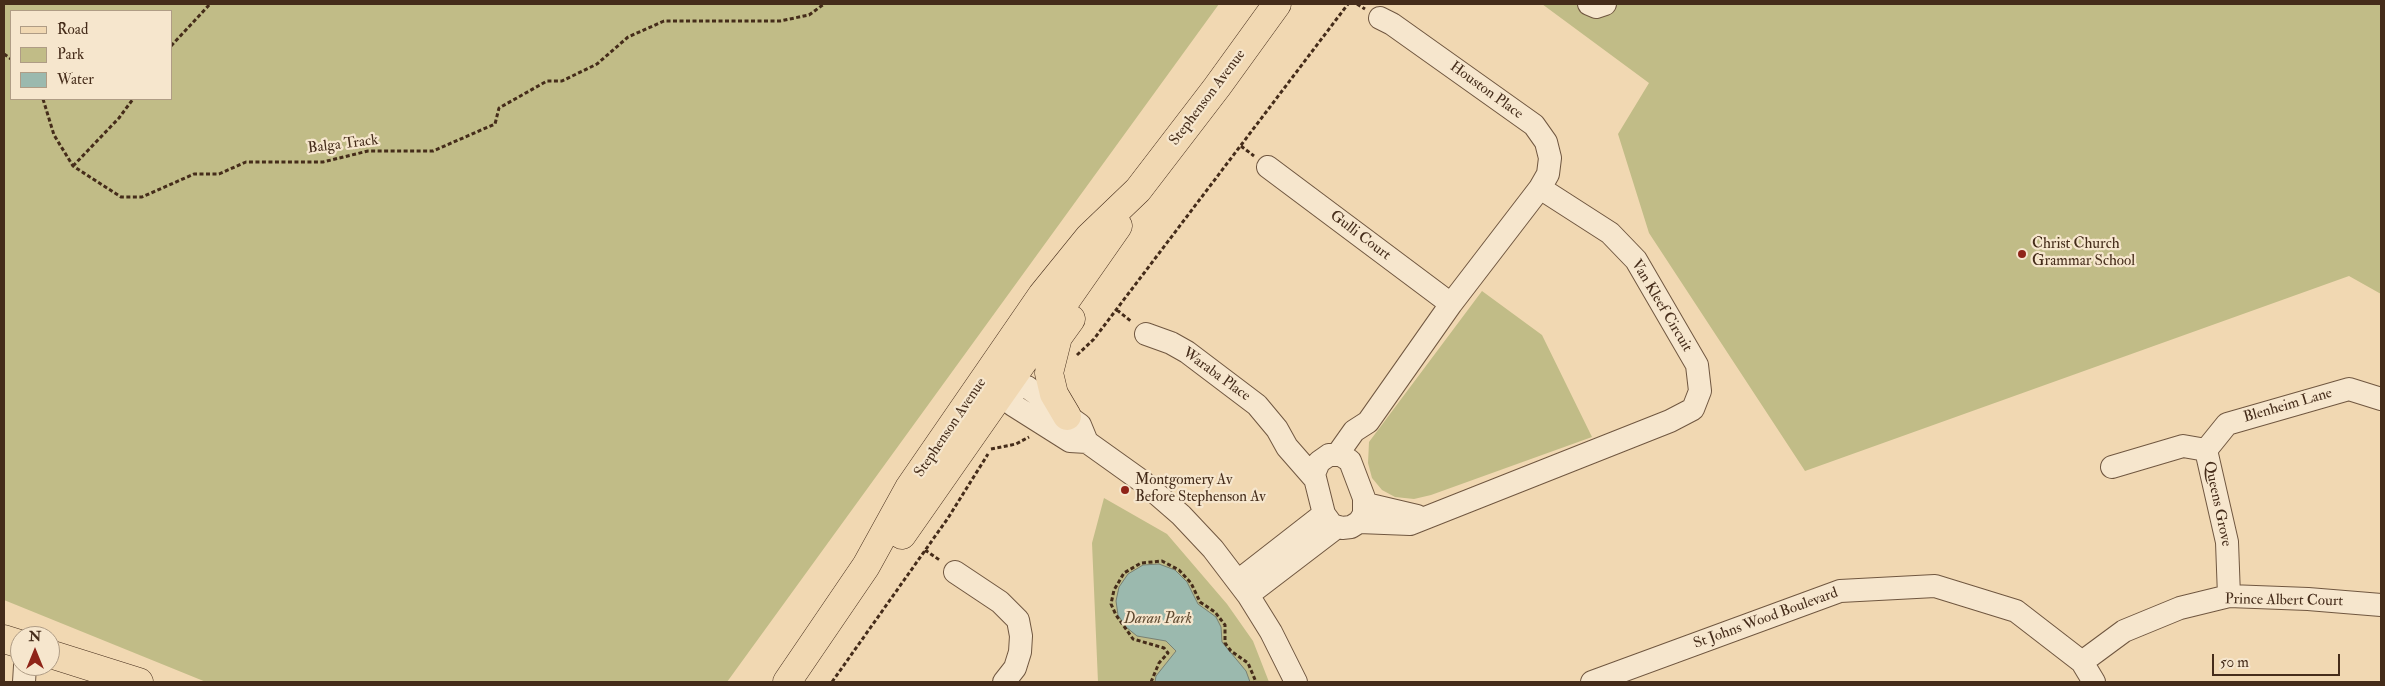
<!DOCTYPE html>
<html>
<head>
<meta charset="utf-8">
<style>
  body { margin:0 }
  #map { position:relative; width:2385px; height:686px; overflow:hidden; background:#f1d8b2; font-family:"IM FELL Double Pica",serif }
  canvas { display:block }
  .frame { position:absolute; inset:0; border:5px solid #452c1a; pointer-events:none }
  .legend { position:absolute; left:10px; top:10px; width:162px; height:90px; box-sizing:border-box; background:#f6e6cd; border:1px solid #af9c85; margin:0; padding:6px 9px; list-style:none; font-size:15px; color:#452c1a }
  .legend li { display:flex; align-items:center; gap:10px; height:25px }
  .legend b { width:25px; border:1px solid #af9c85 }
  .north { position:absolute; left:10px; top:626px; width:50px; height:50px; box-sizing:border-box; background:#f6e6cd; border:1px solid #af9c85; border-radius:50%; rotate:0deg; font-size:14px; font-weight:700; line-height:20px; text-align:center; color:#452c1a }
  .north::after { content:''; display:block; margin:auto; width:18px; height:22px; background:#8f2418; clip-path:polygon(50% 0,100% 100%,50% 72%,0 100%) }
  .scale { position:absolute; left:2212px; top:654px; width:128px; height:22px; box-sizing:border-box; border:2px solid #452c1a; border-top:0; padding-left:6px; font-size:15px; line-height:18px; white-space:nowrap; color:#452c1a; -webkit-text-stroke:4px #f6e6cd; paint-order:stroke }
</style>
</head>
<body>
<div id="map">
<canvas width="2385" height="686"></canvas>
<div class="frame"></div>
<ul class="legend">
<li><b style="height:6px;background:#f1d8b2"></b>Road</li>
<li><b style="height:14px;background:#c1bc87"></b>Park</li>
<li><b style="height:14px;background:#9bb9ae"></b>Water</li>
</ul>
<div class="north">N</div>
<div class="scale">50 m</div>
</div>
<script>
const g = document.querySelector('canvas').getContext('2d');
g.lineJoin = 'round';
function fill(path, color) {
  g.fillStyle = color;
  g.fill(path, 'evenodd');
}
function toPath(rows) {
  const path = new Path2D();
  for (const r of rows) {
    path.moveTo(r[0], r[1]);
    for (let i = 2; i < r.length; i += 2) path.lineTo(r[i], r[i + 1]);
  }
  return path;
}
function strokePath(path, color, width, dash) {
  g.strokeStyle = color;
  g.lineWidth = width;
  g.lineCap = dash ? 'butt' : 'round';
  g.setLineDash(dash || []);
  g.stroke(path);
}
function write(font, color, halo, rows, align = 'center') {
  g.font = font + ' "IM FELL Double Pica",serif';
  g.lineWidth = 4.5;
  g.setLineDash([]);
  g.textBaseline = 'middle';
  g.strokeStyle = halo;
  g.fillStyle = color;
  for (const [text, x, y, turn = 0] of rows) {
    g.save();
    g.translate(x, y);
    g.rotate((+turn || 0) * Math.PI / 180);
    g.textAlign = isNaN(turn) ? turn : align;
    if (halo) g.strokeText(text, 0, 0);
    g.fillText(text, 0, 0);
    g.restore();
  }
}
fill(toPath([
  [4,4,1219,4,727,682,206,682,4,600],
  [11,11,171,11,171,99,11,99],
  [1542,4,2381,4,2381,294,2349,276,1805,471,1649,233,1618,134,1649,83],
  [1482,291,1542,335,1592,437,1431,495,1414,499,1395,497,1382,490,1372,478,1368,463,1369,442],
  [1104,498,1167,534,1227,604,1253,641,1269,682,1098,682,1092,543]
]), '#c1bc87');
const water = toPath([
  [1159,564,1175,570,1187,582,1198,604,1216,617,1221,627,1222,642,1246,671,1250,682,1155,682,1156,676,1176,651,1166,641,1137,636,1126,627,1118,615,1116,601,1119,587,1128,574,1143,565,1159,564]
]);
fill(water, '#9bb9ae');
strokePath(water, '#798173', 1);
const minor = toPath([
  [1589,4,1596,7,1605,4],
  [1380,18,1392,24,1534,125,1546,142,1550,158,1548,174,1540,188],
  [1268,167,1451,304],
  [1146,334,1171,343,1187,352,1257,405,1277,429,1287,447,1315,479],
  [1009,371,1013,405,1070,441,1087,442,1143,482,1181,515,1213,549,1248,595,1271,632,1296,682],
  [1000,385,1009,380,1027,387,1080,425,1087,442],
  [2206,450,2227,424,2349,389,2381,399],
  [1329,455,1341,455,1350,461,1364,498,1364,514,1359,522,1351,527,1342,528,1332,525,1324,514,1314,474,1319,462,1329,455],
  [1337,455,1354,431,1368,422,1451,304,1540,188,1610,233,1636,260,1697,365,1700,391,1693,409,1670,421,1410,524,1359,522],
  [2112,467,2183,446,2206,450,2227,542,2229,596],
  [1366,504,1417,516],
  [955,572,1000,602,1018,620,1021,636,1020,652,1015,668,1004,682],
  [1238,581,1324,514],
  [1248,595,1337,527],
  [2082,662,2124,631,2180,608,2229,596,2308,599,2381,605],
  [24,682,25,666],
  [1592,682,1840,591,1935,586,2016,611,2082,662,2094,682]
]);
const major = toPath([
  [1067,416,1054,394,1049,373,1058,337,1071,319],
  [902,535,1118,226],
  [4,639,20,644],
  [50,654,139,682],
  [787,682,866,566,909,488,1042,295,1089,237,1138,190,1217,87,1277,4]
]);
strokePath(minor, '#705740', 24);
strokePath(major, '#452c1a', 29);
strokePath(toPath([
  [1357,4,1365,9],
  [171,46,210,4],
  [4,54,11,59],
  [43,99,54,135,73,166,121,197,142,197,194,174,219,174,246,162,323,162,368,151,433,151,495,124,499,108,547,81,562,81,597,64,628,37,664,21,780,21,809,15,824,4],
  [1241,146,1254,156],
  [73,166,119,118,133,99],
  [1117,310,1132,322],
  [1077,355,1094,339,1348,4],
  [991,449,1016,444,1029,437],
  [925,550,941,561],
  [832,682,948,518,988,454],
  [1151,682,1159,663,1168,653,1164,648,1133,639,1116,615,1111,604,1114,590,1124,573,1141,563,1162,561,1179,570,1191,583,1200,602,1215,612,1225,625,1225,643,1231,651,1248,663,1256,682]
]), '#452c1a', 3, [4, 2.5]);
strokePath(minor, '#f6e6cd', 22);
strokePath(major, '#f1d8b2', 28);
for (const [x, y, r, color] of [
  [2022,254,5,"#8f2418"],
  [1125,490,5,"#8f2418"]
]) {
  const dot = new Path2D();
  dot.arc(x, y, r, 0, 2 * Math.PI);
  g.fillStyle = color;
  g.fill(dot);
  strokePath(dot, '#f6e6cd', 2);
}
write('15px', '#452c1a', '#f6e6cd', [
  ["Houston Place",1486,91,36],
  ["Stephenson Avenue",1208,98,-53],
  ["Balga Track",343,145,-7],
  ["Gulli Court",1360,236,37],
  ["Van Kleef Circuit",1661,306,59],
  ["Waraba Place",1216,375,36],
  ["Blenheim Lane",2288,406,-16],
  ["Stephenson Avenue",951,428,-56],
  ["Queens Grove",2217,504,78],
  ["Prince Albert Court",2284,601,1],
  ["St Johns Wood Boulevard",1766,619,-20]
]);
write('15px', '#452c1a', '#f6e6cd', [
  ["Christ Church",2032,245],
  ["Grammar School",2032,262],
  ["Montgomery Av",1135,481],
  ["Before Stephenson Av",1135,498]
], 'left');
write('italic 15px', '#5e4930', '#f6e6cd', [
  ["Daran Park",1158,620]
]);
</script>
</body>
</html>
